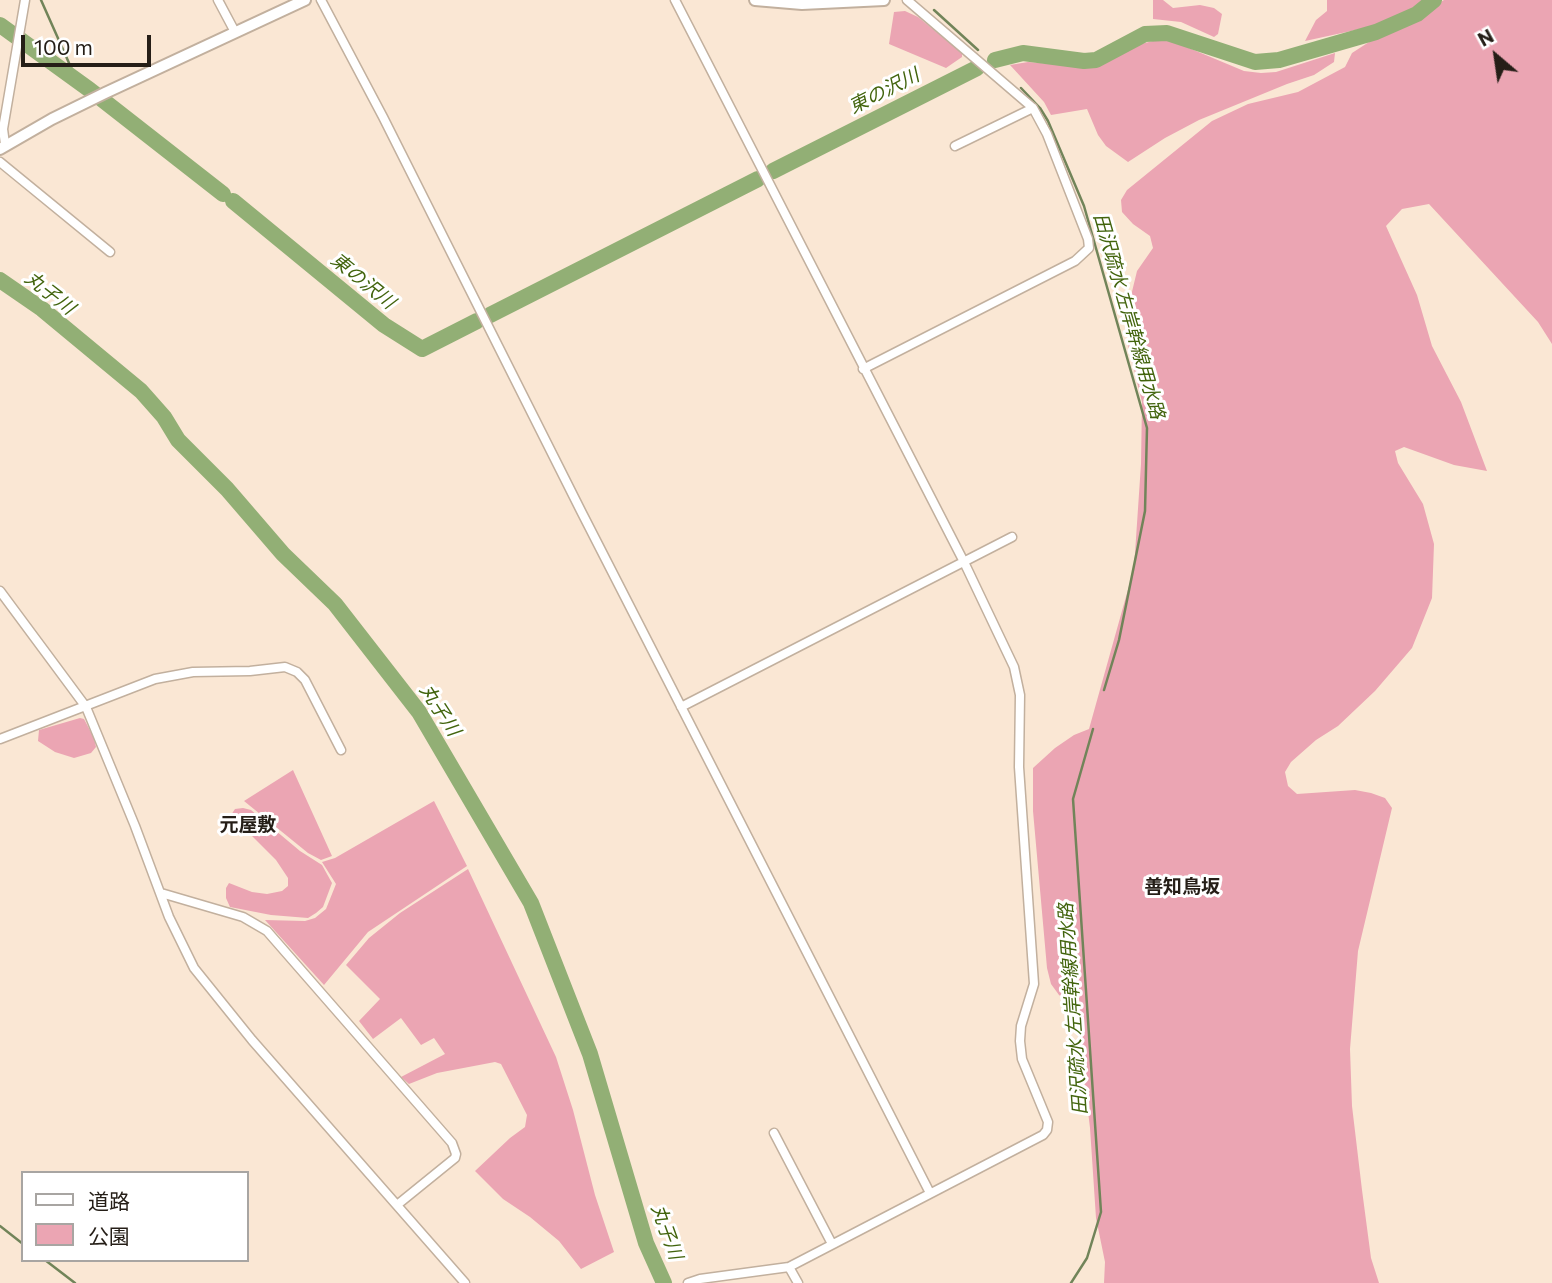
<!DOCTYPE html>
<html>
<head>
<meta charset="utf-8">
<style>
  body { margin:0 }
  #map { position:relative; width:1552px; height:1283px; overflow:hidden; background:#fae7d4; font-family:Commissioner,"Noto Sans JP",sans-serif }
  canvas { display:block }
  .legend { position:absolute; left:21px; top:1171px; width:228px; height:91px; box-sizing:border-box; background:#fff; border:2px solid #a8a5a2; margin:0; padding:9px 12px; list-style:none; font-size:21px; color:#251e17 }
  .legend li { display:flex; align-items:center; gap:14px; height:35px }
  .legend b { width:35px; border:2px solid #a8a5a2 }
  .north { position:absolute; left:1461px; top:21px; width:70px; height:70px; -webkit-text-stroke:5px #fff; paint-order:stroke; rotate:331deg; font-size:19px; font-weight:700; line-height:28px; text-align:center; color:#251e17 }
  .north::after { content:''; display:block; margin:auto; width:24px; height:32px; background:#251e17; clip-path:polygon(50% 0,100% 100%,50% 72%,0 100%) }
  .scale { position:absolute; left:21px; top:35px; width:130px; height:32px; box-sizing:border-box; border:4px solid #251e17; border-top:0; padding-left:9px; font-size:21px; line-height:24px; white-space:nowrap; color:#251e17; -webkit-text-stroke:5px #fff; paint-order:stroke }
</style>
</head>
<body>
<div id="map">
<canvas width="1552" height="1283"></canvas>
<ul class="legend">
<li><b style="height:9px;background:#fff"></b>道路</li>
<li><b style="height:19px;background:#eba5b3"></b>公園</li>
</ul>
<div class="north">N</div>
<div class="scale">100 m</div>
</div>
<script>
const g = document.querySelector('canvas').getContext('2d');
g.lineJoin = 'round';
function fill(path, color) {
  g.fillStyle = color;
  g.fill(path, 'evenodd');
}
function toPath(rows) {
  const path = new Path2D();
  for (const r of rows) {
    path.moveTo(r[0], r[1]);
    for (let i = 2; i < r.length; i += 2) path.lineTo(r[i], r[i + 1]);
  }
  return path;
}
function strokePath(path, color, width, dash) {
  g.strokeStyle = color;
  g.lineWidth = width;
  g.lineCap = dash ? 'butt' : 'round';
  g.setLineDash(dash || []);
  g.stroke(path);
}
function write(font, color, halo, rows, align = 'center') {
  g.font = font + ' Commissioner,"Noto Sans JP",sans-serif';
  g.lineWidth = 6;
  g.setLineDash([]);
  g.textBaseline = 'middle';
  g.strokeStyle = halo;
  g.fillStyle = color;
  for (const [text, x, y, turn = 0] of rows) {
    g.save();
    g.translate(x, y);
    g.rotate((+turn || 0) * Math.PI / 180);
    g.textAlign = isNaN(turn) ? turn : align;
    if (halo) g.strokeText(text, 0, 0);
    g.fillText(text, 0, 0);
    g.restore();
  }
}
fill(toPath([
  [1153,0,1163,0,1173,8,1200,5,1214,8,1222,14,1218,34,1214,37,1181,22,1153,19],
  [1327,0,1427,0,1417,9,1399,17,1365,28,1305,41,1316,20,1327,11],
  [1444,0,1552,0,1552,344,1538,322,1429,204,1402,209,1386,226,1417,295,1432,346,1461,402,1487,471,1454,465,1404,447,1395,451,1398,463,1423,504,1434,544,1432,598,1412,648,1375,691,1338,726,1316,740,1291,762,1285,772,1288,786,1297,794,1355,790,1371,793,1385,798,1392,808,1358,951,1350,1049,1352,1106,1362,1190,1371,1258,1379,1283,1104,1283,1105,1262,1096,1218,1090,1128,1081,1053,1072,1004,1059,995,1051,984,1047,968,1033,811,1033,768,1055,748,1074,735,1089,729,1134,568,1141,464,1142,402,1128,345,1129,304,1137,271,1153,248,1150,236,1133,224,1122,212,1121,200,1127,190,1212,121,1248,104,1298,92,1345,67,1352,53,1369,42],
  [905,11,918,17,962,53,962,57,946,68,889,44,894,12],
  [1161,39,1177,43,1244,71,1261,73,1276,72,1335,53,1334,62,1314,75,1287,84,1199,120,1165,138,1128,162,1106,146,1098,135,1087,109,1051,115,1044,102,1010,65,1028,62,1090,67,1104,64,1137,45],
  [80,718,84,719,94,738,96,747,91,753,74,758,55,752,38,741,39,730],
  [293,770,332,856,321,860,308,853,244,801],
  [434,801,467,866,368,932,324,985,265,920,305,921,315,918,326,909,336,884,322,862,335,858],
  [243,808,251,810,300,851,322,865,332,883,323,907,316,913,308,918,271,915,230,907,226,898,226,888,229,883,252,892,267,894,282,891,288,886,288,878,276,860,231,815,235,809],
  [468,869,556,1057,573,1110,595,1195,614,1252,581,1269,559,1241,530,1217,503,1199,475,1171,510,1138,525,1127,527,1115,501,1064,495,1062,437,1073,409,1084,401,1077,445,1054,434,1038,421,1045,401,1018,373,1039,359,1021,380,999,346,965,369,938,400,913]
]), '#eba5b3');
strokePath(toPath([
  [41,0,77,81],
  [934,10,978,50],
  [1021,88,1040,108,1048,121,1084,206,1147,428,1145,511,1119,640,1104,690],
  [0,1226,23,1244],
  [45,1260,75,1283],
  [1071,1283,1087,1258,1101,1212,1073,799,1093,729]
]), '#718459', 2.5);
strokePath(toPath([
  [0,25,90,90,223,194],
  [995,60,1023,53,1084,61,1096,60,1145,34,1167,33,1255,62,1279,60,1376,32,1417,14,1434,0],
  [773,171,977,68],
  [233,201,384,325,422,349,477,321],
  [0,280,42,309,141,391,164,417,178,440,227,489,283,554,335,604,419,712,531,903,590,1054,646,1243,664,1283],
  [490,315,758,179]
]), '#92af75', 16);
const minor = toPath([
  [218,0,235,32],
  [321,0,383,117,582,513,930,1193],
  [675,0,964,562,1014,667,1020,695,1019,767,1034,984,1021,1026,1020,1041,1022,1059,1048,1122,1047,1130,1043,1135,789,1267,700,1279,688,1283],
  [5,144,3,129,25,0],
  [955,146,1033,108],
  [0,162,110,252],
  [863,369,1075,261,1089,248,1088,239,1047,134,1033,108,907,0],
  [0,591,86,707,135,826,169,917,194,968,252,1040,465,1283],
  [681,707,1012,537],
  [0,739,155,679,193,672,250,671,285,667,297,672,305,680,341,750],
  [161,893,243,917,267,931,452,1143,456,1154,455,1158,397,1205],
  [774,1133,832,1244],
  [789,1267,798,1283]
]);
const tertiary = toPath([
  [755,0,802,4,884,0],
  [0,149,52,119,105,93,305,0]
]);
strokePath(minor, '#c2b09e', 11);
strokePath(tertiary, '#c2b09e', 14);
strokePath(minor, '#fff', 8);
strokePath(tertiary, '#fff', 10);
write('italic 19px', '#42640d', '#fff', [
  ["東の沢川",884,91,-27],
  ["東の沢川",363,281,39],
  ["丸子川",50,293,38],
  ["田沢疏水 左岸幹線用水路",1129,316,74],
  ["丸子川",440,710,57],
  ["田沢疏水 左岸幹線用水路",1073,1009,-94],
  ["丸子川",667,1232,70]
]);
write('bold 19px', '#251e17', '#fff', [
  ["元屋敷",248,825],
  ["善知鳥坂",1182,887]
]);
</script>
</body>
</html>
